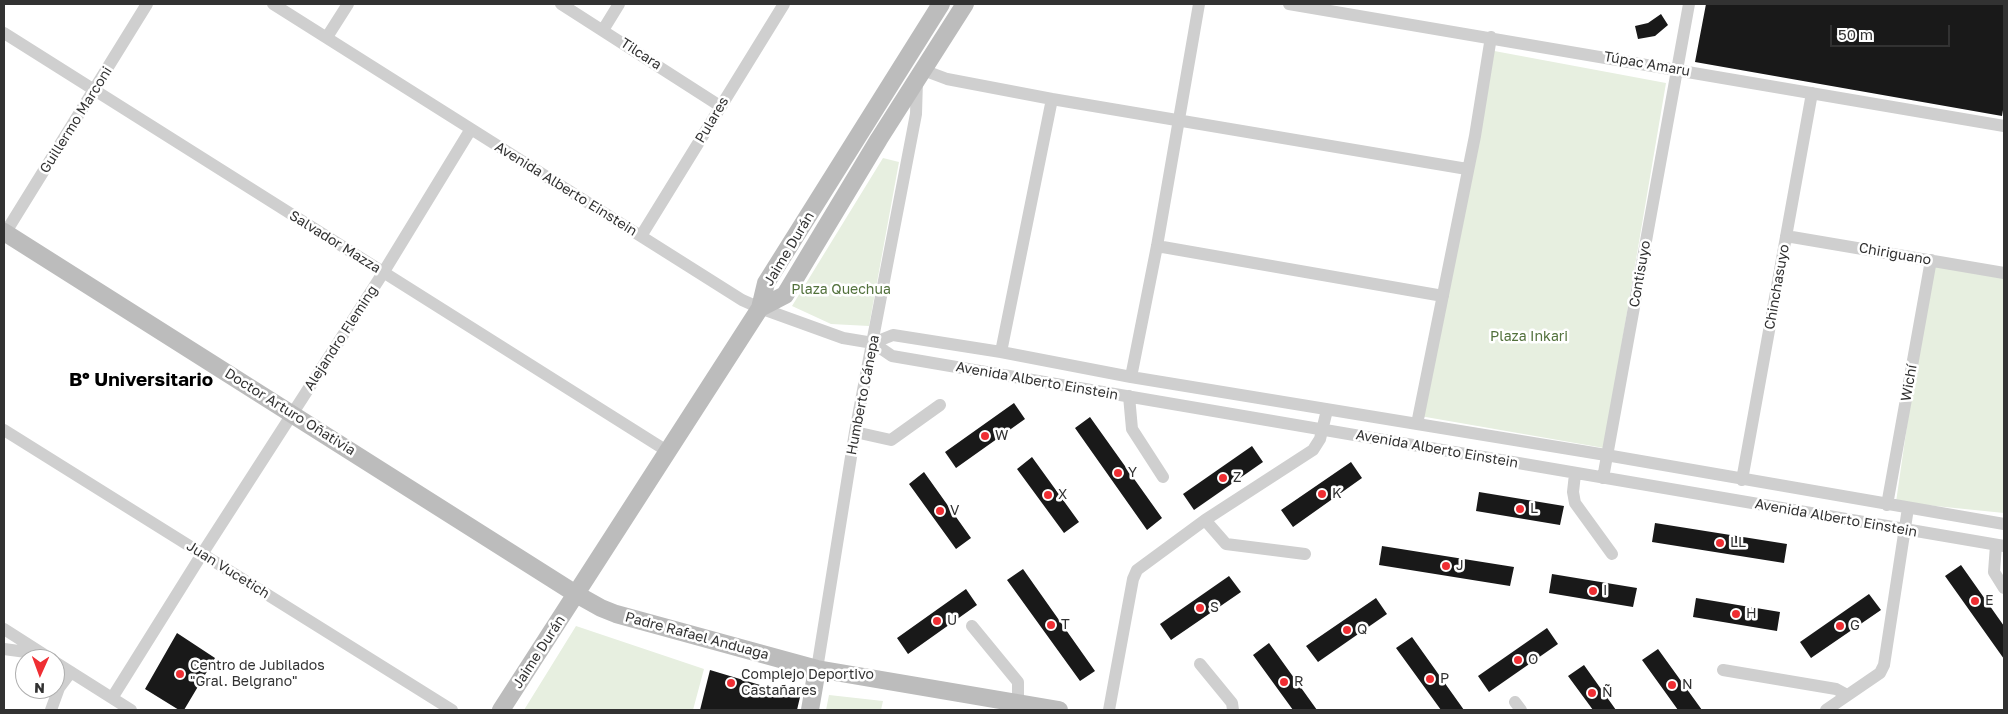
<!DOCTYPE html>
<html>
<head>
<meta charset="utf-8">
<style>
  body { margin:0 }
  #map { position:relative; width:2008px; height:714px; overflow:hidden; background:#fff; font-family:"Golos Text",sans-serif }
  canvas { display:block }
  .frame { position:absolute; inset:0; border:5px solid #323232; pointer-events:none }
  .north { position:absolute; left:15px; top:649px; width:50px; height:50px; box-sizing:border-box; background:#fff; border:1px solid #adadad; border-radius:50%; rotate:182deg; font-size:14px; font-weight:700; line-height:20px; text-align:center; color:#323232 }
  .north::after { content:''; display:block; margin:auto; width:18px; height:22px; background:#ef2e33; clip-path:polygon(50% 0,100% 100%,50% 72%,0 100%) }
  .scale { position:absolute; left:1830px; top:25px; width:120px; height:22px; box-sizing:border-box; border:2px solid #323232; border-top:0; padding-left:6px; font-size:15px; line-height:18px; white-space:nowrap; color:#323232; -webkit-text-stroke:4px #fff; paint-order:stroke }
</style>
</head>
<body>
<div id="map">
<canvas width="2008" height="714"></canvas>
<div class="frame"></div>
<div class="north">N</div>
<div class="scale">50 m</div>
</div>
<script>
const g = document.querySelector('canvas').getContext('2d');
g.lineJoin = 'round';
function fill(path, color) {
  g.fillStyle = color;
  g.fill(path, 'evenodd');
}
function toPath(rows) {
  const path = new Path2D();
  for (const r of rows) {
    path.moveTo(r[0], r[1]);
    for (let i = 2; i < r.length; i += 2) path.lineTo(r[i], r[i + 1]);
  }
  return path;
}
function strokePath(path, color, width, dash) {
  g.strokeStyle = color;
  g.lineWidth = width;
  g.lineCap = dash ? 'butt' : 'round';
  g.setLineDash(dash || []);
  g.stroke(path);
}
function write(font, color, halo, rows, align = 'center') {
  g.font = font + ' "Golos Text",sans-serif';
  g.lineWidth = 5;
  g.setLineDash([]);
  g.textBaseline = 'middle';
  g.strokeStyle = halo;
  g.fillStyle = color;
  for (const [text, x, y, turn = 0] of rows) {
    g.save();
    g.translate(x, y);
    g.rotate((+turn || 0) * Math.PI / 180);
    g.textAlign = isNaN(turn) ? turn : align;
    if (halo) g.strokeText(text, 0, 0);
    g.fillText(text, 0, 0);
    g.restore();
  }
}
fill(toPath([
  [1489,50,1666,83,1604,448,1420,416],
  [883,158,899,162,869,326,831,324,792,306],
  [1931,260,2004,273,2004,513,1896,502],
  [576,626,704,669,693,710,524,710],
  [829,695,883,701,881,710,826,710]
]), '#e7efe0');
fill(toPath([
  [1706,4,2004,4,2004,104,2002,116,1695,62],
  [1661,14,1668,25,1655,36,1638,39,1635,26,1648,23],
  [1014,403,1025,419,956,468,945,452],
  [1090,417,1162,518,1147,530,1075,428],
  [1252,446,1263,462,1194,510,1183,494],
  [1032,457,1079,522,1064,533,1017,469],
  [1351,462,1362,478,1293,527,1281,510],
  [924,472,971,538,956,549,909,484],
  [1479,492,1564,506,1560,525,1476,511],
  [1655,523,1787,544,1784,563,1652,542],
  [1382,546,1514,567,1510,586,1379,565],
  [1961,565,2004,626,2004,659,1945,576],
  [1023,569,1095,671,1080,681,1007,580],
  [1552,574,1637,588,1633,607,1549,593],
  [1229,576,1241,592,1171,640,1160,624],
  [966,589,977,605,908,654,897,638],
  [1869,594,1881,610,1811,658,1800,642],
  [1376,598,1387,614,1318,662,1306,646],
  [1696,598,1780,612,1777,631,1693,617],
  [1547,628,1558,644,1489,692,1478,676],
  [177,633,215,658,184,710,179,710,145,689],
  [1412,637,1464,710,1441,710,1396,648],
  [1269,643,1317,710,1293,710,1253,655],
  [1658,649,1702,710,1678,710,1642,660],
  [1584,665,1616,710,1593,710,1568,676],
  [710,670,800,697,797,710,700,710]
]), '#191919');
strokePath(toPath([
  [273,4,742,300,760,308,843,338,873,343,893,335,1001,352,1131,377,1606,455,2004,524],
  [561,4,720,106],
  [1289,4,2004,126],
  [603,30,619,4],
  [4,33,667,451],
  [327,37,348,4],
  [923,70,947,79,1052,99,1467,169],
  [4,235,147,4],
  [641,236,784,4],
  [1786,236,2004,273],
  [1157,246,1443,296],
  [873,343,892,356,2004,546],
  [1001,352,1052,99],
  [1131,377,1157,246,1199,4],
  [1129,396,1132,429,1163,477],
  [1417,424,1475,136,1491,37],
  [4,430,452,710],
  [855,432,891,440,940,405],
  [1575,474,1573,492,1575,503,1612,554],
  [1603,478,1689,4],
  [1742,480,1812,93],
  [1887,505,1931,260],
  [1205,520,1226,544,1305,554],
  [1996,545,1994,572,2004,588],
  [972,626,1018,682,1018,703],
  [4,629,51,659],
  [4,649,41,654],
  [55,662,131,710],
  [1200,664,1232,703,1233,710],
  [817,669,855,432,916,114,917,80],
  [1723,670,1836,689,1847,695],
  [112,698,202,554,383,273,471,129],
  [1515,702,1521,710],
  [51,710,59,688,71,672],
  [1109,710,1133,579,1137,570,1205,520,1313,450,1320,439,1327,410],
  [1826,710,1880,673,1884,665,1908,508]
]), '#cfcfcf', 12);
strokePath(toPath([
  [4,232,576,594,601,608,616,614,817,669,1059,710],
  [760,308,785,295,879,139,965,4],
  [501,710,760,308,766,283,941,4],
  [810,710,817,669]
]), '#bcbcbc', 18);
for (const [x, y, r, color] of [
  [985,436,5,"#ef2e33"],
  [1118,473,5,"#ef2e33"],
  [1223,478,5,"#ef2e33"],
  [1322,494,5,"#ef2e33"],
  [1048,495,5,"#ef2e33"],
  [1520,509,5,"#ef2e33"],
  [940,511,5,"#ef2e33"],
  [1720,543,5,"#ef2e33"],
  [1446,566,5,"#ef2e33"],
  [1593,591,5,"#ef2e33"],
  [1975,601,5,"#ef2e33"],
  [1200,608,5,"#ef2e33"],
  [1736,614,5,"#ef2e33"],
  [937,621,5,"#ef2e33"],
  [1051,625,5,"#ef2e33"],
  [1840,626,5,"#ef2e33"],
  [1347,630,5,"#ef2e33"],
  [1518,660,5,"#ef2e33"],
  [180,674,5,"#ef2e33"],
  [1430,679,5,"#ef2e33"],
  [1284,682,5,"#ef2e33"],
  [731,683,5,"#ef2e33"],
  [1672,685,5,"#ef2e33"],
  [1592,693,5,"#ef2e33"]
]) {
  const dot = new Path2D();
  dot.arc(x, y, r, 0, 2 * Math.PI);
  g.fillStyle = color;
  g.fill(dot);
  strokePath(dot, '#fff', 2);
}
write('14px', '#323232', '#fff', [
  ["Tilcara",641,54,33],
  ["Túpac Amaru",1647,64,10],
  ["Guillermo Marconi",76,120,-58],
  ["Pulares",712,120,-59],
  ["Avenida Alberto Einstein",566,189,32],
  ["Salvador Mazza",335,242,32],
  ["Jaime Durán",789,249,-59],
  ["Chiriguano",1895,254,10],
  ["Contisuyo",1640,274,-80],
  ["Chinchasuyo",1777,287,-80],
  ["Alejandro Fleming",341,338,-57],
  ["Avenida Alberto Einstein",1037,381,10],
  ["Wichí",1909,383,-80],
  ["Humberto Cánepa",863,395,-79],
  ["Doctor Arturo Oñativia",290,412,32],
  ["Avenida Alberto Einstein",1437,449,10],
  ["Avenida Alberto Einstein",1836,518,10],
  ["Juan Vucetich",228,570,32],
  ["Padre Rafael Anduaga",697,636,15],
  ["Jaime Durán",539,652,-57]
]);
write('14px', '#52713c', '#fff', [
  ["Plaza Quechua",841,290],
  ["Plaza Inkari",1529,337]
]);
write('14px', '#323232', '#fff', [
  ["W",995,436],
  ["Y",1128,473],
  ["Z",1233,478],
  ["K",1332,494],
  ["X",1058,495],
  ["L",1530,509],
  ["V",950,511],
  ["LL",1730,543],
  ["J",1456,566],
  ["I",1603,591],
  ["E",1985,601],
  ["S",1210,608],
  ["H",1746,614],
  ["U",947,621],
  ["T",1061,625],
  ["G",1850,626],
  ["Q",1357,630],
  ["O",1528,660],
  ["Centro de Jubilados",190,666],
  ["\"Gral. Belgrano\"",190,682],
  ["Complejo Deportivo",741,675],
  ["Castañares",741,691],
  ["P",1440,679],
  ["R",1294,682],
  ["N",1682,685],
  ["Ñ",1602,693]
], 'left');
write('bold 19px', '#000', '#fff', [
  ["Bº Universitario",141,380]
]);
</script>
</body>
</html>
